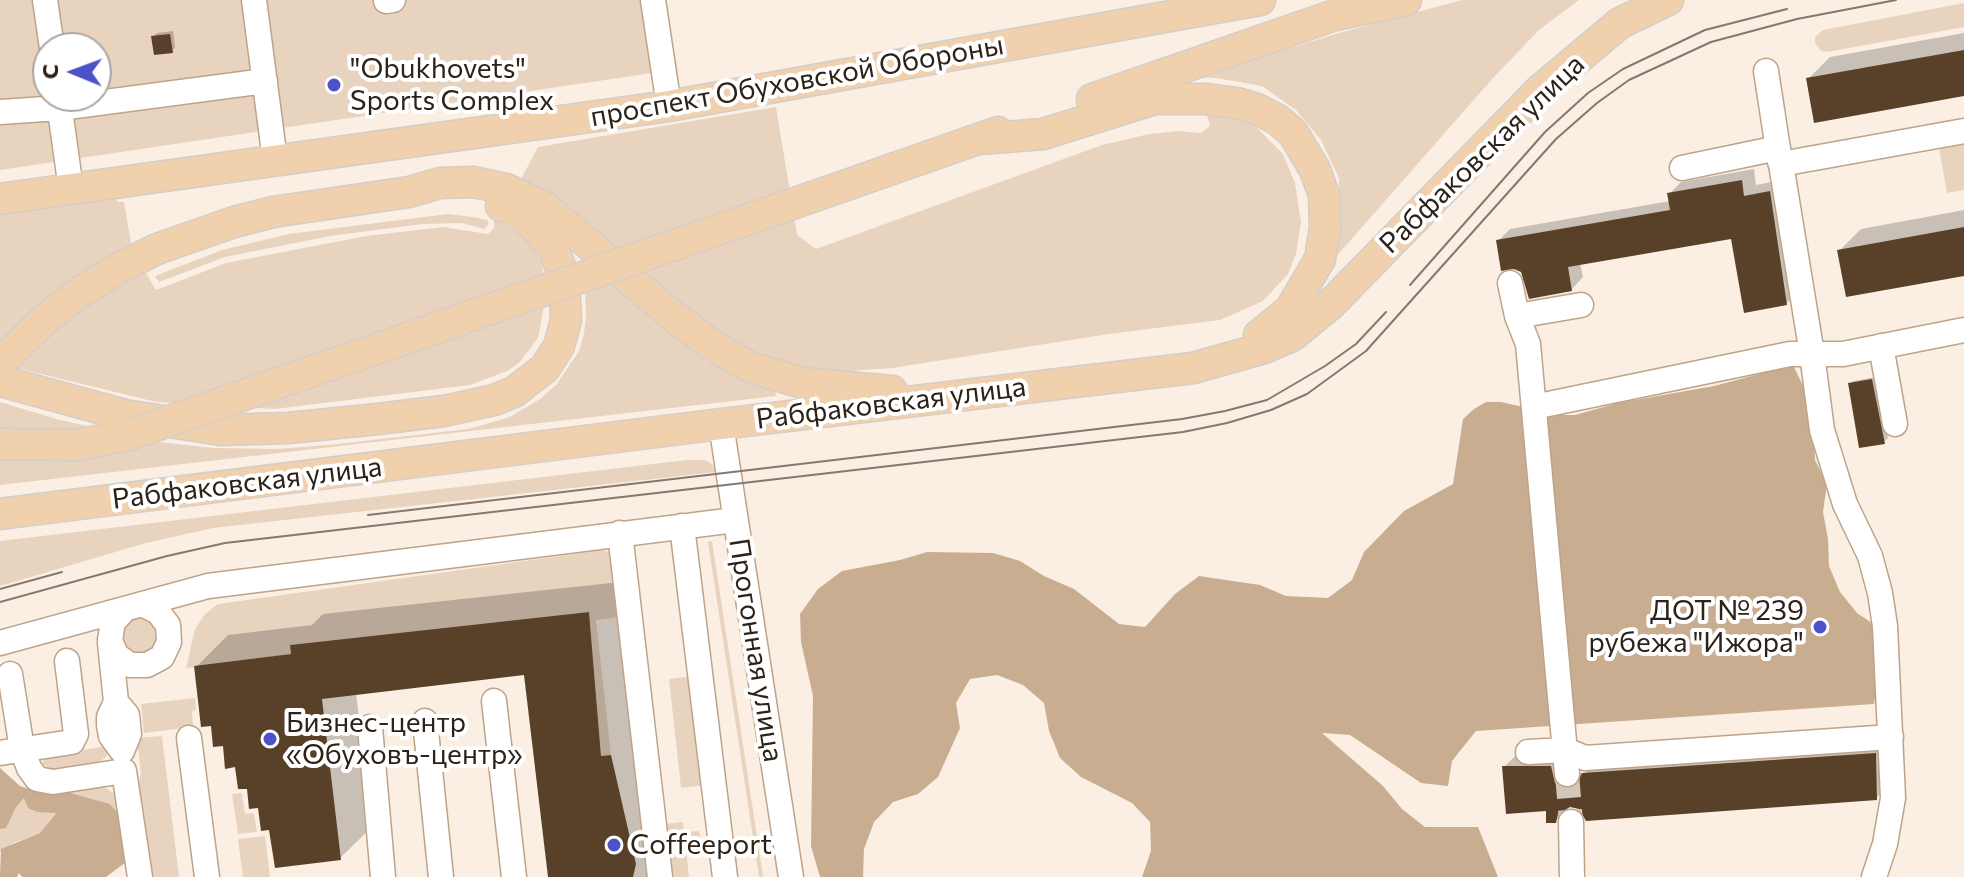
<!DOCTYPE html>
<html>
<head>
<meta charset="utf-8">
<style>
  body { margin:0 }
  #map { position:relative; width:1964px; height:877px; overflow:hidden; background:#fbefe4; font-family:Commissioner,sans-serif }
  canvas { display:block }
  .north { position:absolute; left:32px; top:32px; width:80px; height:80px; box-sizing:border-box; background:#fff; border:2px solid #aba7a2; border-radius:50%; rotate:271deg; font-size:22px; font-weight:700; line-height:32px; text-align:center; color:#2c2217 }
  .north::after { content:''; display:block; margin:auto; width:28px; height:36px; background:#4d52c8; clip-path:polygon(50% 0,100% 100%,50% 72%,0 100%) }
</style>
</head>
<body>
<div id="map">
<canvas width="1964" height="877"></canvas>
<div class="north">С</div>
</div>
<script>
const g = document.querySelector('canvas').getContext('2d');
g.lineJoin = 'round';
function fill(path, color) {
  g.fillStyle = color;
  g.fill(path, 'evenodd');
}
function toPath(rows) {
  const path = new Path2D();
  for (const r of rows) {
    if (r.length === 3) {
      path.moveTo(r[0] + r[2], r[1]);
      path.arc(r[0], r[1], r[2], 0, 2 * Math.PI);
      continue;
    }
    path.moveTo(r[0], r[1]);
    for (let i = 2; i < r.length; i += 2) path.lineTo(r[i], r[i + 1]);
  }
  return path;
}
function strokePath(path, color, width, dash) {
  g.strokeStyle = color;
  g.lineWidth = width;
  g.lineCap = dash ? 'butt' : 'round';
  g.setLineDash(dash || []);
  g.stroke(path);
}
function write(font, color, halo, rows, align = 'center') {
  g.font = font + ' Commissioner,sans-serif';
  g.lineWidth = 8;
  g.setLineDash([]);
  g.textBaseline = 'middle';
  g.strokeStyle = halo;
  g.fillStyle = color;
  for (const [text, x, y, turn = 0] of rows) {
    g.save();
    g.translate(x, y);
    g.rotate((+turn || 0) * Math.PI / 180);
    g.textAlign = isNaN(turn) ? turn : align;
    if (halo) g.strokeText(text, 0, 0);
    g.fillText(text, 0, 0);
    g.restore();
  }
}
fill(toPath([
  [0,0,641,0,652,73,0,170],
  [48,48,96,48,96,96,48,96],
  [1462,0,1579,0,1539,30,1494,77,1334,259,1339,221,1339,178,1321,140,1296,110,1262,86,1216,78,1194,77,1339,33],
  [1964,3,1964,27,1827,52,1821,51,1815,43,1815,37,1823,30],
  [776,107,797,235,816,249,1102,145,1149,134,1179,131,1201,133,1210,126,1207,116,1186,109,1226,114,1252,123,1283,154,1295,183,1301,222,1296,254,1288,274,1263,301,1220,320,1109,334,892,368,848,371,805,368,781,363,754,353,719,335,544,193,521,179,538,147],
  [1964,143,1964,190,1947,193,1939,148],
  [117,198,117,202,124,202,132,249,156,290,226,263,366,236,443,227,488,234,494,228,494,218,524,238,533,247,542,264,546,296,538,338,519,363,507,371,470,385,275,409,156,402,0,364,0,214],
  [448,214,473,217,487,220,489,224,484,229,462,223,423,224,330,236,225,257,159,282,155,276,222,250,289,234],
  [584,261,704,360,746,381,775,391,776,396,0,485,0,402,60,420,159,442,214,448,277,449,328,445,468,429,510,417,540,399,556,385,579,351,584,334,586,316],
  [687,460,705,460,712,464,716,472,213,528,146,543,0,586,0,541],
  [712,541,753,810,763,877,759,877,708,542],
  [603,550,611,553,619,617,596,620,611,755,601,756,589,612,290,645,291,654,186,668,195,629,205,614,218,604],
  [140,636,18],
  [694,676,707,785,681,788,669,679],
  [195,698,196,710,192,711,193,727,144,733,141,704],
  [162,736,179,877,151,877,139,783,141,774,137,738],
  [108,746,107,756,96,765,51,771,43,764,43,760,50,755],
  [96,788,106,788,116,795,120,815,110,804,67,792],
  [242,793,245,814,254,813,257,832,238,834,232,794],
  [25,797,56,812,40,833,13,843,0,852,0,829,6,827,15,807],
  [683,822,684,832,699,831,701,845,686,847,689,877,671,877,665,824],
  [265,836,270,877,243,877,238,839]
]), '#e8d3bf');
fill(toPath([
  [1793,365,1808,396,1814,432,1815,460,1827,484,1823,512,1828,539,1829,566,1840,592,1857,613,1875,625,1880,670,1874,704,1476,731,1452,761,1448,786,1421,783,1350,735,1322,733,1383,786,1402,809,1425,827,1478,827,1498,877,1142,877,1151,851,1150,822,1132,803,1081,777,1060,758,1049,731,1044,703,1023,685,997,675,970,679,956,703,960,728,938,777,918,794,893,802,874,822,864,849,863,877,820,877,811,846,813,696,801,642,800,614,818,589,842,571,900,560,927,552,993,553,1020,561,1044,576,1074,589,1119,624,1145,627,1175,594,1199,576,1260,585,1286,596,1328,598,1352,580,1364,552,1404,511,1453,484,1463,419,1474,409,1486,402,1501,402,1559,415,1575,415,1618,403,1714,386],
  [0,768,20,786,37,792,67,792,110,804,120,815,126,862,106,877,22,877,19,873,17,877,0,877,1,849,40,833,56,813,37,812,28,808,24,798,16,807,6,828,0,829]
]), '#c9ad91');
fill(toPath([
  [173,31,175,47,172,51,154,36,157,33],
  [1964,33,1964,94,1808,79,1830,57],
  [1754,169,1756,185,1782,180,1798,291,1786,304,1733,236,1580,263,1583,277,1571,290,1522,271,1498,241,1510,229,1670,201,1669,194,1681,182],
  [1964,210,1964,274,1839,251,1861,229],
  [1875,377,1888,438,1884,442,1850,384,1854,381],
  [620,582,657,877,550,877,526,673,356,693,372,827,340,858,270,827,213,723,196,667,228,635,312,625,323,614],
  [1891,738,1892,783,1876,798,1580,808,1571,805,1555,821,1548,809,1504,767,1520,751,1584,774,1600,758]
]), '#0003');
fill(toPath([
  [170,34,173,53,154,55,151,36],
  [1964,50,1964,96,1814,123,1806,78],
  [1742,180,1744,196,1770,191,1787,305,1744,313,1731,239,1568,267,1572,291,1529,299,1521,272,1514,269,1501,271,1496,240,1670,210,1667,193],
  [1964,227,1964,276,1846,297,1837,250],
  [1872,379,1885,444,1859,448,1848,383],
  [589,612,601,756,611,755,636,864,633,877,548,877,524,675,322,699,341,860,275,868,269,830,261,831,258,808,249,809,247,789,238,789,235,767,225,769,223,746,213,747,211,726,201,727,194,666,291,654,290,645],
  [1876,753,1877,800,1586,821,1579,809,1570,807,1558,814,1556,823,1546,823,1546,811,1506,814,1502,766,1551,766,1555,783,1568,789,1576,786,1582,773]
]), '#594129');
strokePath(toPath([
  [1567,774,1571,822]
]), '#d2c6bb', 24, [24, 12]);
const minor = toPath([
  [45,0,52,48],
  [254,0,275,160],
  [653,0,669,106],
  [386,1,393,0],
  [1766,71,1780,162],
  [58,96,71,189],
  [0,112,60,108,265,81],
  [1682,168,1778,148],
  [1510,283,1517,316,1528,344,1567,774],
  [1517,316,1581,305],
  [1881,346,1895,424],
  [1534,407,1790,354,1843,354,1964,330],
  [721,424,791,877],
  [682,526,725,877],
  [620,533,660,877],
  [125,609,113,622,110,640,116,655,130,665,147,665,162,657,169,642,168,625,158,612,142,604],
  [0,643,208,586,735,520],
  [110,643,116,702],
  [10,674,22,749,29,768,37,779,53,782,124,771,140,877],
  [494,701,514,877],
  [116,702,127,715,128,724,129,734,122,751,111,736,109,725,109,717,116,702],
  [425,721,441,877],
  [370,727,383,877],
  [189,738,207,877],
  [1528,752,1566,750,1585,758,1891,737],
  [0,753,72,742,76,734,67,661],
  [1571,822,1572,877],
  [1874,877,1885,844,1893,798,1885,626,1880,593,1870,556,1845,504,1822,430,1812,354,1781,164,1964,131]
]);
const major = toPath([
  [1092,99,1335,15,1406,0],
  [980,139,1043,134,1155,99,1206,99,1237,103,1257,109,1278,120,1293,133,1315,170,1324,195,1325,228,1320,259,1290,310,1259,335],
  [815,196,998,132],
  [0,199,669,106,1260,0],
  [0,363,44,320,76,295,117,269,157,249,234,222,273,212,409,192,440,183,474,182,506,189,546,208,673,316,713,346,750,367,802,383,892,391],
  [0,381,125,415,221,430,288,428,378,419,444,411,494,400,514,392,545,368,559,346,566,320,564,276,553,248,533,225,511,209,501,206],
  [0,444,77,445,132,434],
  [0,514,721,424,1193,368,1264,348,1292,336,1331,304,1539,91,1620,23,1668,0]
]);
strokePath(minor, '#bea389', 27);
strokePath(major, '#d1cecc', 33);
strokePath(minor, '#fff', 24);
strokePath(major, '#f1d0ae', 30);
strokePath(toPath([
  [1410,285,1545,132,1588,93,1623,69,1705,30,1787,9],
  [368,515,1182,419,1225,411,1267,400,1325,366,1356,344,1386,312],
  [0,589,62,572],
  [0,602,167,556,225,543,1183,432,1227,423,1271,410,1307,394,1366,351,1556,139,1597,103,1629,80,1711,42,1797,19,1896,0]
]), '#84796e', 2);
const majorBridge = toPath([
  [132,434,815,196]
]);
strokePath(majorBridge, '#d1cecc', 33, []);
strokePath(majorBridge, '#f1d0ae', 30);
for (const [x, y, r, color] of [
  [334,85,8,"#4d52c8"],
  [1820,627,8,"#4d52c8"],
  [270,739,8,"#4d52c8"],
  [614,845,8,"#4d52c8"]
]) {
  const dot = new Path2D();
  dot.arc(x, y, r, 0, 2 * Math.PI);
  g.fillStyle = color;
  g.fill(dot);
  strokePath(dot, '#fff', 3);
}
write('28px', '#2c2217', '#fff', [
  ["\"Obukhovets\"",350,69],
  ["Sports Complex",350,101],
  ["ДОТ № 239",1804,611,"right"],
  ["рубежа \"Ижора\"",1804,643,"right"],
  ["Бизнес-центр",286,723],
  ["«Обуховъ-центр»",286,755],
  ["Coffeeport",630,845]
], 'left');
write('28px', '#2c2217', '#fff', [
  ["проспект Обуховской Обороны",797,81,-10],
  ["Рабфаковская улица",1482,154,-44],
  ["Рабфаковская улица",891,403,-7],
  ["Рабфаковская улица",247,483,-7],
  ["Прогонная улица",756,650,81]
]);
</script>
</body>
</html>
